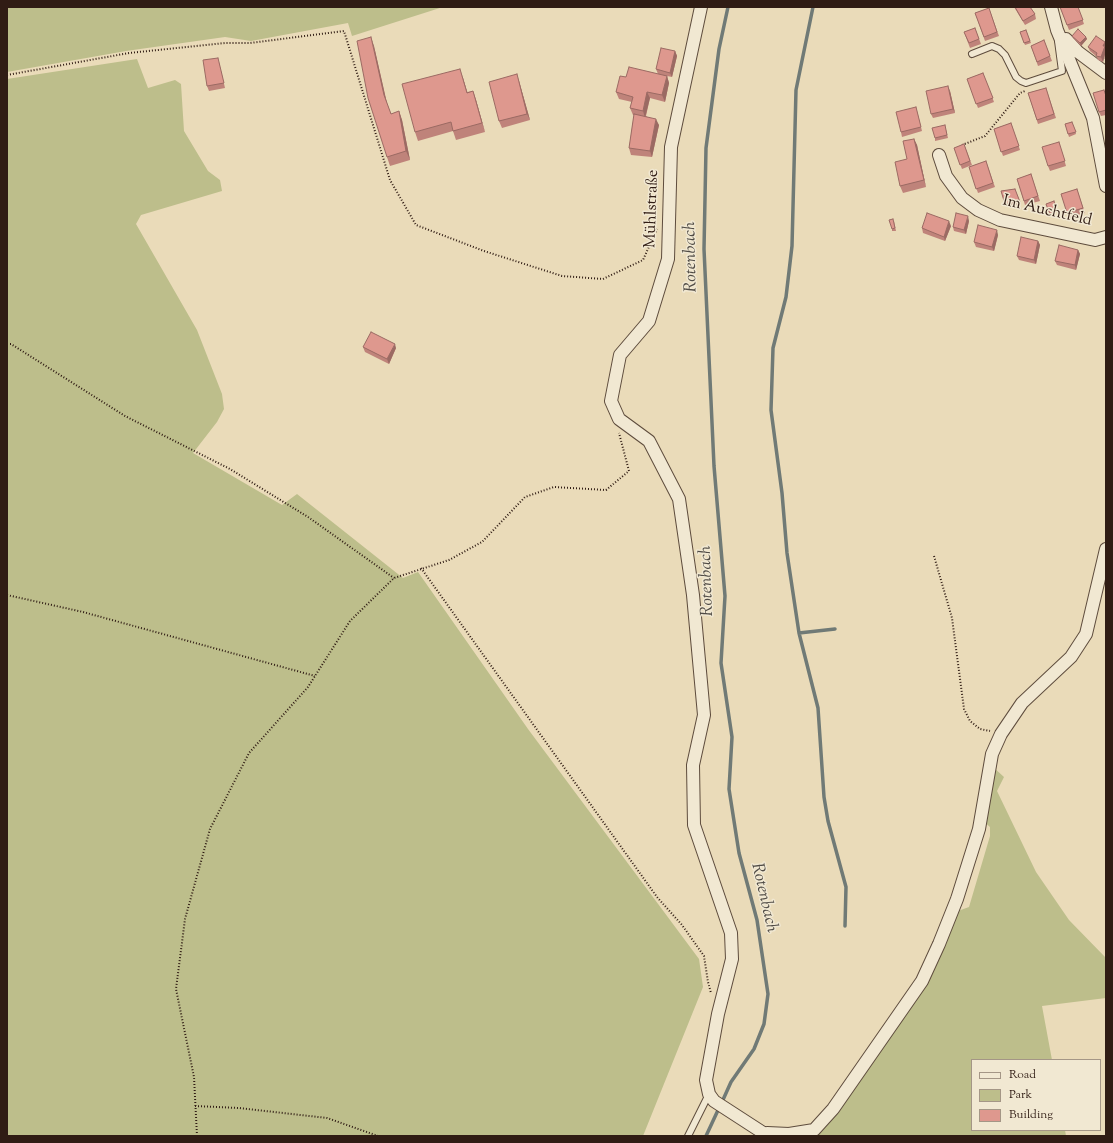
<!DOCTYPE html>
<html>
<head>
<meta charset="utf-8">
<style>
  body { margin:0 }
  #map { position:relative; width:1113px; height:1143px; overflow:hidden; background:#eadbb9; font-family:"Sorts Mill Goudy",serif }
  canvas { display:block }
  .frame { position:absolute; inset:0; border:8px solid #301c14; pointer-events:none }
  .legend { position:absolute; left:971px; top:1059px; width:130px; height:72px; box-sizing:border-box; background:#f1e8d2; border:1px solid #a49686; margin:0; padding:5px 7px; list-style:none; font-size:12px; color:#301c14 }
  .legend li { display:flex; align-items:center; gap:8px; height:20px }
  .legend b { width:20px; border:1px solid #a49686 }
</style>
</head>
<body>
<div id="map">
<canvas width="1113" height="1143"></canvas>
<div class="frame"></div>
<ul class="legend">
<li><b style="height:5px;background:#f1e8d2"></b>Road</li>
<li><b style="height:11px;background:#bdbe8b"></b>Park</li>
<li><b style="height:11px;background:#de988e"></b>Building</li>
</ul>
</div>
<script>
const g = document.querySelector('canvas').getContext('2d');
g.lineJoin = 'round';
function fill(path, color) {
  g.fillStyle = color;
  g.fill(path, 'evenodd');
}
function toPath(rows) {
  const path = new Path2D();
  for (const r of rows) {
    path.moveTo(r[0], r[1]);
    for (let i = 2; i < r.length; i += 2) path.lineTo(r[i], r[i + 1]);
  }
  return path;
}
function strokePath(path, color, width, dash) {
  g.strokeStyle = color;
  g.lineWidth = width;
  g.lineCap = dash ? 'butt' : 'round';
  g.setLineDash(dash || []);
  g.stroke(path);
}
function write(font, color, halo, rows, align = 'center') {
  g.font = font + ' "Sorts Mill Goudy",serif';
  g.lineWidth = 3;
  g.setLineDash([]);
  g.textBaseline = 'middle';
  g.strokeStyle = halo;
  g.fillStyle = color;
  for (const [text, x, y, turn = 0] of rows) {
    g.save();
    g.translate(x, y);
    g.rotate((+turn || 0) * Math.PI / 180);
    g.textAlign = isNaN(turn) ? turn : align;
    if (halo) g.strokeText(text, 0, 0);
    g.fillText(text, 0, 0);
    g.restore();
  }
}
fill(toPath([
  [7,7,443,7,352,36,348,23,251,41,225,37,126,51,7,72],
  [137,59,148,88,175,80,181,84,184,131,208,171,220,180,222,191,141,215,136,224,197,330,222,394,224,409,217,422,193,453,282,505,297,494,403,578,418,572,528,729,699,959,703,987,643,1136,7,1136,7,79],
  [993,767,1004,777,997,791,1036,872,1069,920,1106,958,1106,998,1042,1006,1052,1060,972,1060,972,1130,1065,1130,1066,1136,816,1136,843,1102,958,911,969,907,990,836,990,827,982,820]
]), '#bdbe8b');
strokePath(toPath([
  [813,7,796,90,792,246,786,297,773,348,771,410,782,493,787,553,799,633,818,708,824,797,828,821,846,887,845,926],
  [799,633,835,629],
  [722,1102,731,1082,754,1049,764,1024,768,994,757,920,739,853,729,789,732,737,721,663,725,596,714,466,704,249,706,148,719,49,728,7],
  [706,1136,719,1108]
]), '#707a76', 3.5);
const lane = toPath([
  [972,54,992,46,999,49,1005,55,1016,77,1021,81,1026,83,1062,71,1058,41],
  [688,1136,709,1094]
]);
const street = toPath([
  [701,7,671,147,668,259,649,321,620,355,611,401,619,419,649,441,679,499,693,595,704,715,693,765,694,825,731,933,732,959,718,1014,706,1080,709,1094,714,1101,768,1136],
  [1051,7,1057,30,1093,118,1106,186],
  [1066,39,1078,52,1106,73],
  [939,155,946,176,962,198,978,210,1000,220,1095,240,1106,237],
  [767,1133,789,1134,814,1130,833,1109,922,981,939,944,957,899,979,829,992,754,1001,734,1022,703,1071,657,1086,634,1106,549]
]);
strokePath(lane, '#5e4c3d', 8);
strokePath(street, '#5e4c3d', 14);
strokePath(toPath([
  [7,75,129,53,225,43,250,43,344,31,390,180,416,225,484,251,562,276,603,279,643,260,657,229],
  [962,145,985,136,1020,93,1025,91],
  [7,344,11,344,125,416,230,469,308,517,394,578],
  [934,556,952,618,964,709,970,721,980,729,990,731],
  [421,568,657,897,682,925,704,956,708,982,711,993],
  [7,595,83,612,315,676],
  [195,1106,239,1108,327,1118,378,1136],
  [197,1136,194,1077,176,989,185,919,210,829,249,753,308,687,350,621,394,578,449,560,482,542,525,497,554,487,606,490,629,471,619,433]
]), '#301c14', 2, [1, 2]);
strokePath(lane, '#f1e8d2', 6);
strokePath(street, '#f1e8d2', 12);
fill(toPath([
  [1014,7,1030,7,1035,14,1036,19,1025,25],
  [1060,7,1078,7,1084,24,1069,30],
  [989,8,999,36,985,41,975,13],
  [975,28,981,44,970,48,964,32],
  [1026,30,1031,43,1025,45,1020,32],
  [1072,36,1086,37,1087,39,1081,46,1073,38],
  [1044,40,1052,61,1038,66,1031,46],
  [1105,42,1106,44,1105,48,1106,49,1106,63,1105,59,1105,54,1103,62,1098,60,1096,56,1090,51,1088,47],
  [374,46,387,103,391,114,399,111,402,120,410,160,390,166,387,157],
  [675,51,677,56,672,77,667,76,669,83,665,102,650,98,646,116,659,125,652,157,631,155,629,148,634,115,633,115,630,108,632,102,619,99,616,92,626,77,658,74,656,69],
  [219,62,225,88,209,91,207,86],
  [983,73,994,102,978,108,967,79],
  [463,78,467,92,473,91,476,100,485,132,456,140,453,131,418,141,415,132],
  [519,81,530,120,502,128,499,121],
  [1046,88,1056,118,1038,124,1028,93],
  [950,91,955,113,933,118,931,114],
  [1106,94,1106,115,1101,116,1099,112],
  [916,107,922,131,902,137,901,132],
  [1072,122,1076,134,1069,137,1065,124],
  [1011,123,1020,150,1003,156,994,129],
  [945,125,948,138,935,141,935,138],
  [914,139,917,145,926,187,903,193,900,186],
  [1059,142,1066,166,1050,171,1048,166],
  [964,144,972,165,962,169,954,148],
  [986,161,995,187,978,193,969,167],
  [1031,174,1040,201,1025,205,1017,179],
  [1015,189,1021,204,1006,206,1001,191],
  [1077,189,1085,213,1069,218,1061,194],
  [1054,201,1057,212,1050,215,1046,204],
  [894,221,896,231,892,231,892,229],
  [969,221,966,234,954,231,953,227],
  [951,226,945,241,923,233,922,228],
  [998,235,994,251,976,247,974,242],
  [1038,241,1040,245,1036,264,1019,260,1017,256],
  [1078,250,1080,254,1076,270,1057,265,1055,261],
  [363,347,396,348,389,364,365,352]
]), '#bf837a');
fill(toPath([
  [371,37,374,46,387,104,384,95],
  [1086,37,1087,39,1081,46,1080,43],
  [1105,42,1106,44,1105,48,1106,51,1103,62,1101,57,1103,46],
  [675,51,677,56,672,77,670,73],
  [460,69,463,78,470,101,467,93],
  [517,74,519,81,530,120,527,114],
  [667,76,669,83,665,102,662,95],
  [948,86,950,91,955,113,953,109],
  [473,91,476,100,485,132,482,123],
  [647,92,650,98,645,118,643,111],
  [399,111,402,120,410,160,406,151],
  [656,119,659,125,652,157,650,151],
  [914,139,917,145,926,187,924,180],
  [968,216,969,221,966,234,964,230],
  [949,221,951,226,945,241,944,237],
  [997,230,998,235,994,251,992,247],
  [1038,241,1040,245,1036,264,1034,260],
  [1078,250,1080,254,1076,270,1075,265],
  [395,344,396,348,389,364,387,359]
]), '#9b6a63');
const building = toPath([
  [1015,7,1030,7,1035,14,1023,21,1015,7],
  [1060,7,1078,7,1083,20,1067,25,1060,7],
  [989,8,997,32,984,37,975,13,989,8],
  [975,28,979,39,969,43,964,32,975,28],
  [1078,29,1086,37,1080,43,1072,36,1078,29],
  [1026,30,1030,41,1024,43,1020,32,1026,30],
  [1096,36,1105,42,1103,46,1105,46,1101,57,1096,56,1097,53,1088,47,1096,36],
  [371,37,384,95,391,114,399,111,406,151,387,157,368,98,357,41,371,37],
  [1044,40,1050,56,1037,62,1031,46,1044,40],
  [661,48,675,51,670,73,656,69,661,48],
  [1106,49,1106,59,1105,59,1106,49],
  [218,58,224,83,207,86,203,60,218,58],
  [629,67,667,76,662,95,647,92,643,111,630,108,633,97,616,92,620,76,626,77,629,67],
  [460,69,467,93,473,91,482,123,453,131,451,122,415,132,402,84,460,69],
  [983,73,993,98,976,104,967,79,983,73],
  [517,74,527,114,499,121,489,82,517,74],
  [948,86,953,109,931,114,926,91,948,86],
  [1046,88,1054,114,1037,120,1028,93,1046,88],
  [1104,90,1106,96,1106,110,1099,112,1093,93,1104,90],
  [916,107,921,127,901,132,896,112,916,107],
  [634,114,656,119,650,151,629,148,634,114],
  [1072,122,1076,132,1068,134,1065,124,1072,122],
  [1011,123,1019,146,1001,152,994,129,1011,123],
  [945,125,947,135,935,138,932,128,945,125],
  [914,139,924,180,900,186,895,162,907,159,903,141,914,139],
  [1059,142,1065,161,1048,166,1042,147,1059,142],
  [964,144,970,161,960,165,954,148,964,144],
  [986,161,993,183,976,189,969,167,986,161],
  [1031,174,1038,196,1024,201,1017,179,1031,174],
  [1015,189,1020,202,1005,204,1001,191,1015,189],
  [1077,189,1083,208,1067,213,1061,194,1077,189],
  [1054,201,1056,210,1049,212,1046,204,1054,201],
  [927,213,949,221,944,237,922,228,927,213],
  [956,213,968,216,964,230,953,227,956,213],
  [893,219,895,228,892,229,889,220,893,219],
  [978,225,997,230,992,247,974,242,978,225],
  [1021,237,1038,241,1034,260,1017,256,1021,237],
  [1059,245,1078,250,1075,265,1055,261,1059,245],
  [371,332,395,344,387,359,363,347,371,332]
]);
fill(building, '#de988e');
strokePath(building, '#9b6a63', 1);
write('16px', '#301c14', '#f1e8d2', [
  ["Mühlstraße",653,209,-88],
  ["Im Auchtfeld",1047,212,13]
]);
write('italic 17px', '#504b45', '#f1e8d2', [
  ["Rotenbach",692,257,-91],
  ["Rotenbach",708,581,-92],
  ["Rotenbach",763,898,77]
]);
</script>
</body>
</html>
